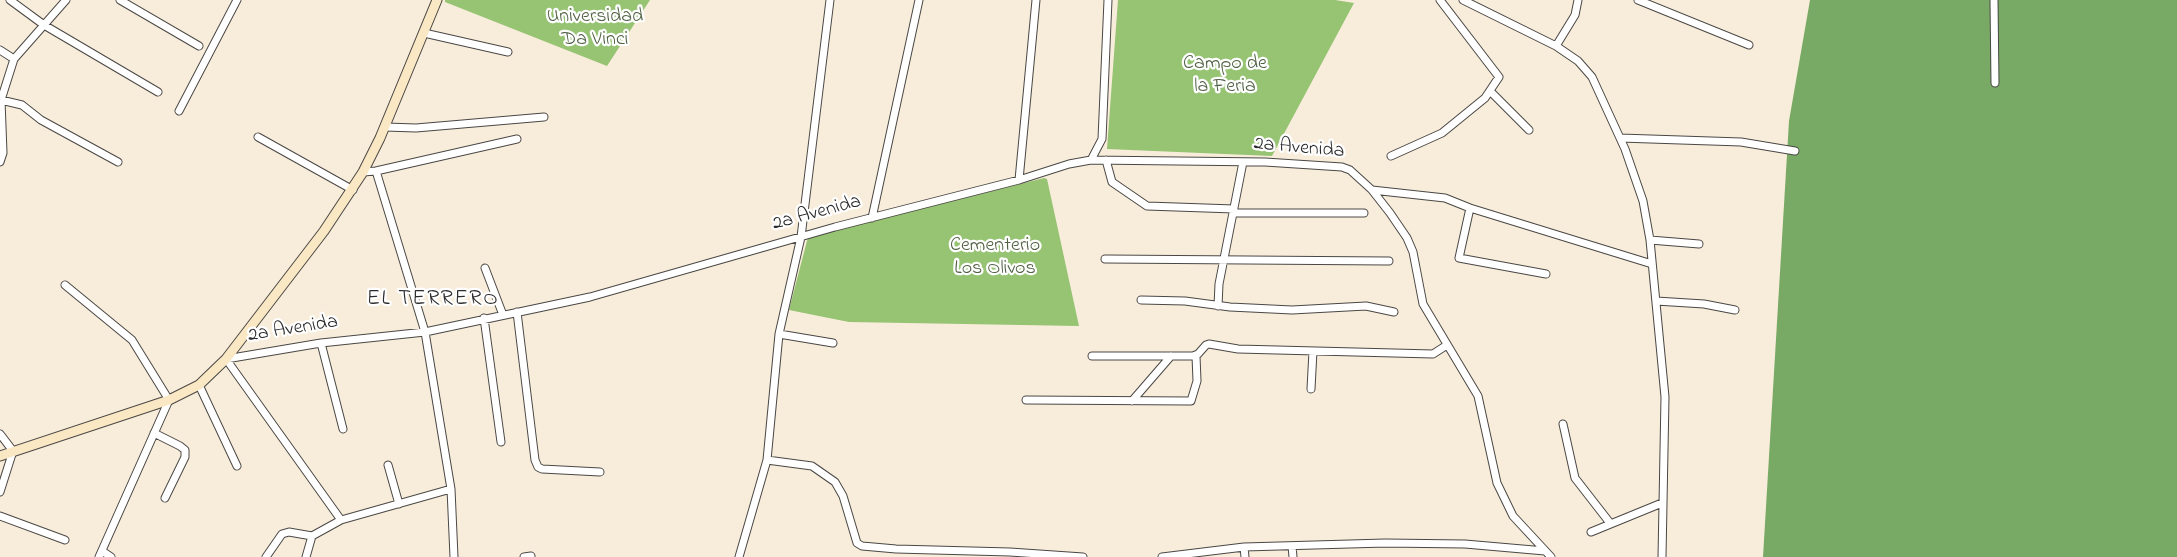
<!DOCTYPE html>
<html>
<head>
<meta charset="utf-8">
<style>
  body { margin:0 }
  canvas { display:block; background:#f8ecda }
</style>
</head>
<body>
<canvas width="2177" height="557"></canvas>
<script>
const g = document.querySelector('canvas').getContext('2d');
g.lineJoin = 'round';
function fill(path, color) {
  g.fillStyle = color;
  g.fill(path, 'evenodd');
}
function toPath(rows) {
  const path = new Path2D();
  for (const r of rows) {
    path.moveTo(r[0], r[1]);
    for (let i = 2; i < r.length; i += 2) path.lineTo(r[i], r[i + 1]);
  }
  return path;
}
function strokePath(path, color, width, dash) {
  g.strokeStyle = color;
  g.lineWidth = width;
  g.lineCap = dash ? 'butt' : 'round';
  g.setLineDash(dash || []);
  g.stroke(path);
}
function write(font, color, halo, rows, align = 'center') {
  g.font = font + ' "Indie Flower",sans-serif';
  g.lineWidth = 4.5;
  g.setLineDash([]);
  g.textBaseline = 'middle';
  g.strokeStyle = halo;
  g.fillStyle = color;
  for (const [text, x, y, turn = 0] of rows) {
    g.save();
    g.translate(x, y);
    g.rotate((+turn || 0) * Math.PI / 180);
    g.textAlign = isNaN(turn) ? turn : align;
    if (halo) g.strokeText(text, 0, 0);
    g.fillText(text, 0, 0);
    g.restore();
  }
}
fill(toPath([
  [445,0,650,0,607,66,445,2],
  [1118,0,1335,0,1354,3,1272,156,1107,149],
  [1044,178,1047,179,1079,326,849,322,789,310,808,237]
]), '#96c473');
fill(toPath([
  [1810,0,2177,0,2177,557,1763,557,1789,121]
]), '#78aa65');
const street = toPath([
  [10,0,44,25,158,92],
  [120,0,199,46],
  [1463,0,1556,46,1578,61,1592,77,1625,149,1643,201,1650,240,1665,397,1662,557],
  [1638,0,1749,45],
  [1994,0,1995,83],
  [424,33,508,52],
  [1556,46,1575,15,1578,0],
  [0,50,14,59],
  [1491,92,1529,130],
  [1,100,22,105,41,120,118,162],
  [179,111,237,0],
  [385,127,416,128,544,117],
  [258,137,353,190],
  [1620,138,1741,142,1795,151],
  [1391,156,1442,133,1485,98,1499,77,1440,0],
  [1091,160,1102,139,1108,0],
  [1106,160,1112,182,1147,206,1234,209],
  [0,162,3,153,1,100,14,59,66,0],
  [376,171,517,139],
  [363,172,376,171,425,332,451,489,454,557],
  [1019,180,1036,0],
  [1372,190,1445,198,1470,208,1652,264],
  [1470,208,1459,258,1546,274],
  [1233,213,1364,213],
  [872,218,919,0],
  [1650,240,1699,244],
  [1105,259,1389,261],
  [485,268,503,315],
  [65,285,132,340,169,400,99,557],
  [1141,300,1185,301,1230,307,1292,310,1366,306,1394,312],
  [1656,301,1704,304,1735,310],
  [1218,306,1219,284,1243,162],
  [517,312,535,460,538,467,542,469,600,472],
  [484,318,501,442],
  [779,334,833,343],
  [321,343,343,429],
  [1092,356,1193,356,1198,354,1206,345,1209,344,1238,349,1433,354,1447,345],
  [199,385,237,466],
  [1311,389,1313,351],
  [1026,400,1191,401,1197,381,1196,356],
  [1132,401,1171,356],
  [1563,424,1575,478,1610,523],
  [154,433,180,446,185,450,185,457,165,498],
  [0,434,13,451,0,492],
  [767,460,812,466,835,482,843,496,857,543,862,546,896,549,1010,552,1083,557],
  [388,465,399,504],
  [0,516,65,540],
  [341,520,226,359,321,343,425,332,590,297,835,227,1019,180,1069,164,1091,160,1265,162,1342,167,1350,170,1372,190,1390,213,1407,238,1413,252,1423,304,1478,396,1497,483,1513,516,1551,557],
  [1591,532,1662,503],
  [1292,546,1293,557],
  [1244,547,1245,557],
  [102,551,111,557],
  [266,557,282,534,289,532,312,536],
  [306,557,312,536,341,520,451,489],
  [524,557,531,556],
  [739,557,767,460,779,334,801,237,830,0],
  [1162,557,1244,547,1385,543,1465,544,1545,551]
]);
const secondary = toPath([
  [0,456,169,400,199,385,226,359,324,231,363,172,380,138,437,0]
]);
strokePath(street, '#4a4845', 9);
strokePath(secondary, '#4a4845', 11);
strokePath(street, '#fff', 7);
strokePath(secondary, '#fae7c3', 9);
write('20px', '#506144', '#fff', [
  ["Universidad",595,18],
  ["Da Vinci",595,41],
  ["Campo de",1225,65],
  ["la Feria",1225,88],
  ["Cementerio",995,247],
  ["Los Olivos",995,270]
]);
write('20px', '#2b2b2b', '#fff', [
  ["2a Avenida",1299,149,5],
  ["2a Avenida",817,214,-15],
  ["2a Avenida",293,330,-9]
]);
g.letterSpacing = '1.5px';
write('22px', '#2b2b2b', '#fff', [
  ["EL TERRERO",433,300]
]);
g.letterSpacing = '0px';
</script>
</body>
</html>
